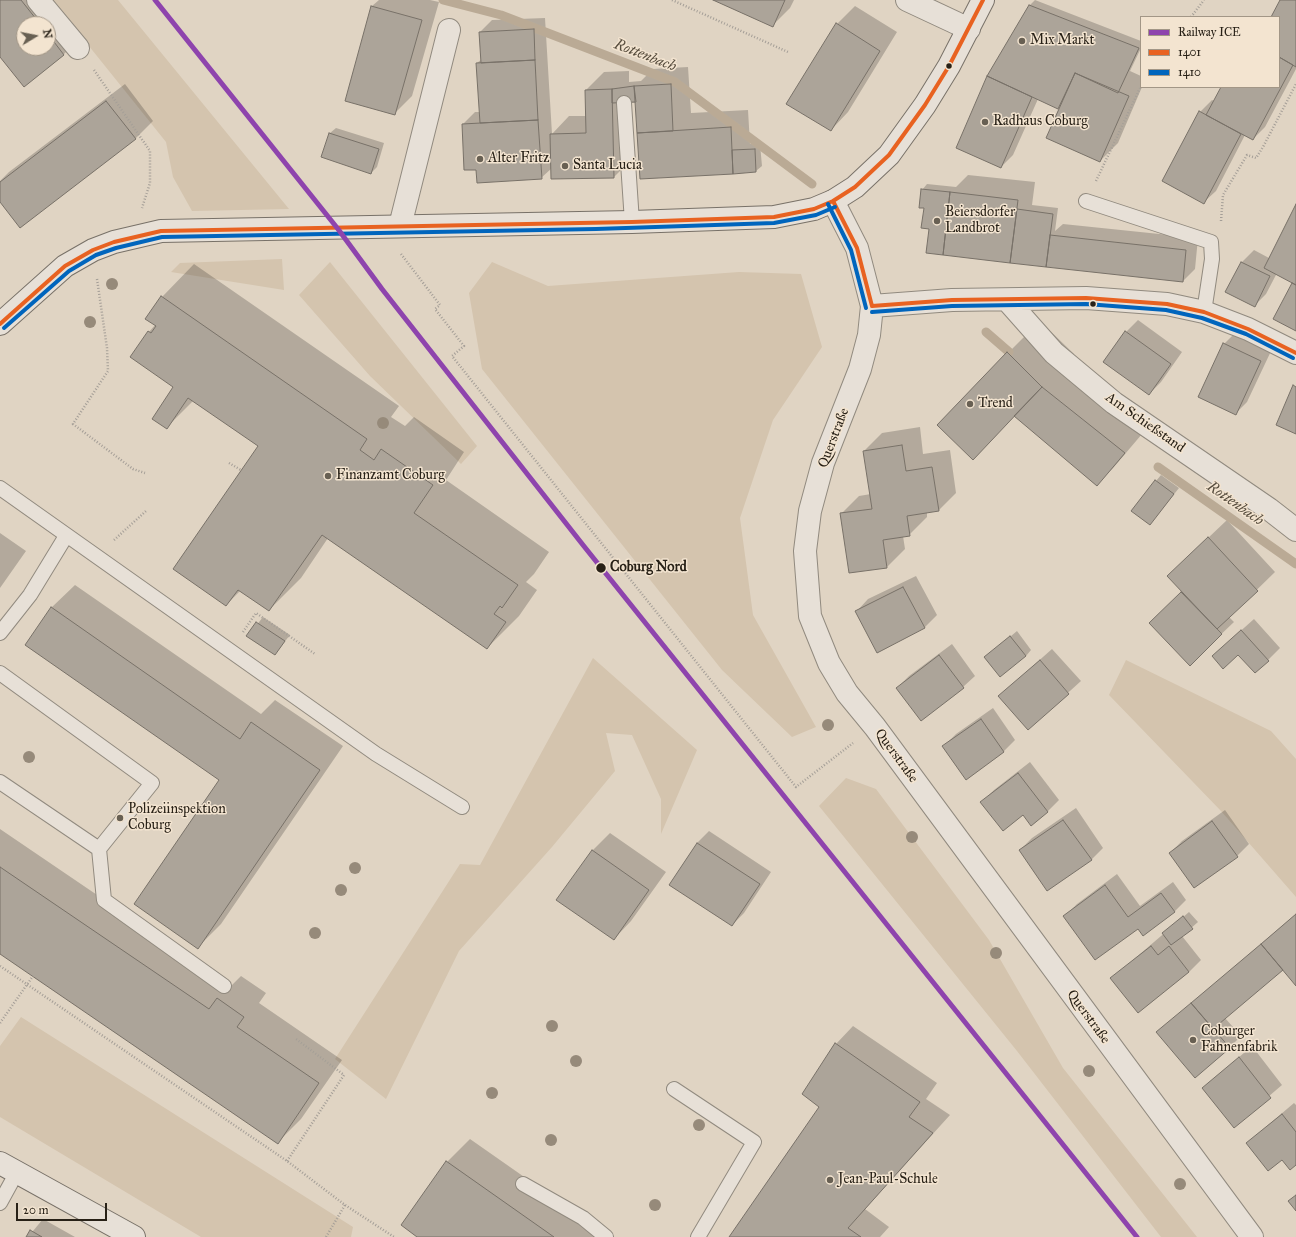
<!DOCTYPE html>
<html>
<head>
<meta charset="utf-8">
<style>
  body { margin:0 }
  #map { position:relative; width:1296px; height:1237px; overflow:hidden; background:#e0d4c3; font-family:"IM FELL Great Primer",serif }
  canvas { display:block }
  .legend { position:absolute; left:1140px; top:16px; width:140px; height:72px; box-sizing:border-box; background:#f3e4d0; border:1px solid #a29686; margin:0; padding:5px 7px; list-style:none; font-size:12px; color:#282117 }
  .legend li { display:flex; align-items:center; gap:8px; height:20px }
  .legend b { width:20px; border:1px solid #a29686 }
  .north { position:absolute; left:16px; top:16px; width:40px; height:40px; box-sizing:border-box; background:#f3e4d0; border:1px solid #a29686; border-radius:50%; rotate:80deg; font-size:11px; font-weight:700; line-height:16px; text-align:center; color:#282117 }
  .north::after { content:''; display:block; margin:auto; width:14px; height:18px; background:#686053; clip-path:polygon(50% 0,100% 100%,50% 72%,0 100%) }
  .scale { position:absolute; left:16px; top:1203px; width:91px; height:18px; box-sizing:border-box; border:2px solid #282117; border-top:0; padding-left:5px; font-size:12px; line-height:14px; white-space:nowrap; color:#282117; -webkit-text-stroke:3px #f3e4d0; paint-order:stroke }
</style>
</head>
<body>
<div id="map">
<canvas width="1296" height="1237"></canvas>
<ul class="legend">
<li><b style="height:5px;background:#8e44ad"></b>Railway ICE</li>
<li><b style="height:5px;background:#e86221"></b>1401</li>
<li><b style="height:5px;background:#0065bd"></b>1410</li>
</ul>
<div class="north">N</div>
<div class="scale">20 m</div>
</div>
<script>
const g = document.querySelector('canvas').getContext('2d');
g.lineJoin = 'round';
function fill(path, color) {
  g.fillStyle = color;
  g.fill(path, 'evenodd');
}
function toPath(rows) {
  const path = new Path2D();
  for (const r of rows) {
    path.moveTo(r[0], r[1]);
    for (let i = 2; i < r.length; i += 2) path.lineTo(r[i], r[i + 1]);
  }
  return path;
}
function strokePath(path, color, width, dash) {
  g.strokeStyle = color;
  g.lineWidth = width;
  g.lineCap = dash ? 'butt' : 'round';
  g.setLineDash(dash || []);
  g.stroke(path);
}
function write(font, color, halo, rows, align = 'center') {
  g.font = font + ' "IM FELL Great Primer",serif';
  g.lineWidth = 3;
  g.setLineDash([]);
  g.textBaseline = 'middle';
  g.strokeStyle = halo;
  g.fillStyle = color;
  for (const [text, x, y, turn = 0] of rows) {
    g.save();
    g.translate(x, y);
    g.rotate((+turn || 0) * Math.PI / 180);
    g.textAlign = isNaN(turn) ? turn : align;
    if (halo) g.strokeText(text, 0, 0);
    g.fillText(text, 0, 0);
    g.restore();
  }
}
fill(toPath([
  [52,0,118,0,289,209,192,211,173,177,166,142],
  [282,259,284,290,171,272,180,263],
  [330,262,477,446,461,464,370,376,299,295],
  [492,262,548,286,739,272,801,274,822,347,773,420,740,518,753,615,816,727,792,737,722,670,482,369,469,293],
  [593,658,697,750,661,834,661,799,632,735,606,733,615,771,552,847,459,951,386,1099,335,1059,460,864,480,865],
  [1126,660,1271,731,1296,759,1296,897,1221,811,1109,695],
  [846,778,876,789,989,940,1063,1068,1197,1237,1161,1237,1017,1051,819,806],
  [21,1017,353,1227,351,1237,201,1237,0,1117,0,1046]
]), '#d4c4ae');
fill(toPath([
  [0,0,53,0,81,37,64,54,24,86,0,55],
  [24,24,48,24,48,48,24,48],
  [379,0,430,0,439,2,412,96,394,114,372,6],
  [716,0,794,0,790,8,773,25],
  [1035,0,1141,41,1141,48,1130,71,1141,76,1142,87,1118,143,1100,161,1063,103,1058,108,1038,99,1013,155,1001,167,957,148,988,76,1029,6],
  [1281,0,1296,0,1296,69,1265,127,1253,139,1245,135,1216,191,1204,202,1200,112,1212,100,1214,101,1222,87,1279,87,1279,17,1272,17],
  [855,6,897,32,848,112,831,130,837,24],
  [545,18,552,134,569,116,587,116,586,90,604,72,629,71,629,82,641,81,653,69,688,67,691,113,748,110,750,144,760,144,762,166,756,171,641,178,636,101,630,102,632,159,614,177,552,168,541,178,477,169,463,124,475,112,480,112,477,63,482,59,480,32,492,20],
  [125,84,153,121,135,139,0,201,0,181,9,172],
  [336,128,384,143,377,167,371,173,330,133],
  [968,175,1035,182,1032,205,1058,208,1055,231,1063,224,1198,238,1195,269,1183,281,927,252,930,228,922,190,927,184,956,187],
  [1296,207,1296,329,1275,319,1294,282,1277,273,1266,294,1254,306,1227,292,1242,262,1254,250,1269,258],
  [194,264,399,406,391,417,405,426,414,417,464,452,446,480,549,552,534,574,526,582,537,590,519,616,487,648,328,538,301,578,269,610,240,591,226,605,260,446,194,400,167,427,175,387,149,332,155,325,162,297],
  [1138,320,1182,352,1161,382,1149,394,1104,361,1126,332],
  [1040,321,1074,354,1060,369,1142,434,1114,467,1096,485,1015,415,1008,353],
  [1236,332,1272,349,1247,402,1235,414,1199,397,1224,344],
  [920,427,923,454,950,450,956,493,939,510,927,512,927,517,909,535,903,536,905,549,887,567,841,514,859,496,871,494,864,451,882,433],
  [1161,475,1179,488,1155,518,1132,510],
  [1227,520,1275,572,1229,617,1234,622,1190,664,1150,623,1183,591,1168,576],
  [0,533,26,551,0,588],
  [916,576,937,615,925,627,857,611,868,599],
  [75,585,261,714,275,700,343,746,221,924,198,947,221,780,51,608],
  [263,617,290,635,275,654,248,636],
  [1254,619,1280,648,1268,660,1238,654,1226,644],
  [1017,631,1031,650,1026,656,986,657],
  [952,644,975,676,963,687,897,688,909,676],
  [1052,649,1081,681,1028,729,999,696],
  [993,708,1015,740,1003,752,944,746,956,734],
  [1030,762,1059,800,1047,812,1023,813,982,802,994,790],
  [1076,808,1103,848,1091,860,1020,850,1032,838],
  [1225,810,1249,844,1237,856,1170,853,1182,841],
  [0,829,231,986,241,976,266,993,259,1003,342,1060,301,1119,278,1142,0,953],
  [709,831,771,872,744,913,732,925,697,843],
  [610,833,666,872,631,921,614,939,592,851],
  [1117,874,1140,906,1173,882,1186,900,1175,911,1138,928,1065,916,1077,904],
  [1189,912,1198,922,1182,936,1201,960,1189,972,1138,1012,1112,978],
  [1296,914,1296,985,1283,969,1225,1018,1241,1036,1229,1048,1158,1032],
  [853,1026,937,1083,926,1099,950,1115,865,1209,889,1227,880,1237,730,1237,821,1107,836,1044],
  [1252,1046,1282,1085,1234,1126,1203,1088],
  [1294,1103,1296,1105,1296,1164,1247,1143],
  [470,1139,610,1237,419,1237,447,1162],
  [43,1219,75,1237,28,1237]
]), '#0003');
strokePath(toPath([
  [443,0,501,15,675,82,812,184],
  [986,332,1009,352],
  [1158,467,1296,564]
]), '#baaa95', 9);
const building = toPath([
  [0,0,21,0,40,24,24,24,24,48,48,48,48,34,64,55,24,87,0,57,0,0],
  [713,0,785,0,773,27,713,0],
  [1280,0,1296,0,1296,67,1279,57,1279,17,1271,17,1280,0],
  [1029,5,1139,48,1118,93,1075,73,1058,109,987,76,1029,5],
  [371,6,422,20,395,115,345,101,371,6],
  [836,23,880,51,831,131,786,104,836,23],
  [534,29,535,60,481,63,479,32,534,29],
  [1279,57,1293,65,1253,140,1206,115,1221,87,1279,87,1279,57],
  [535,60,538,120,480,123,476,63,535,60],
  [1075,73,1129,96,1100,162,1046,138,1075,73],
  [987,76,1032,97,1001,168,956,148,987,76],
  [671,84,673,131,637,133,634,86,671,84],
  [634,86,636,102,612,103,612,89,634,86],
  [612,89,614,178,551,179,550,134,586,133,585,90,612,89],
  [106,101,136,139,20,228,0,202,0,182,106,101],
  [1199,111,1241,134,1204,204,1162,181,1199,111],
  [538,120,542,179,477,183,476,170,464,170,462,124,538,120],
  [731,127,733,174,640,179,637,133,731,127],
  [329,133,379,149,371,174,321,157,329,133],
  [755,149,756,172,733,174,732,150,755,149],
  [921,189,950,192,943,255,926,253,929,229,921,228,924,208,919,208,921,189],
  [950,192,1018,200,1010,263,943,255,950,192],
  [1296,204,1296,285,1264,268,1296,204],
  [1017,209,1053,214,1046,267,1010,263,1017,209],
  [1050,235,1186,250,1183,282,1046,267,1050,235],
  [1241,262,1270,276,1255,307,1225,292,1241,262],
  [1292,283,1296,285,1296,331,1273,319,1292,283],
  [161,296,367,439,360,450,374,460,381,449,433,485,414,513,518,585,502,608,500,606,494,614,506,622,487,649,322,535,269,611,238,590,226,606,173,569,258,446,188,398,167,429,152,419,173,387,130,357,148,331,151,333,156,326,145,319,161,296],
  [1125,331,1171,364,1149,395,1103,362,1125,331],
  [1223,343,1261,361,1236,415,1198,397,1223,343],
  [1007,352,1042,387,973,460,937,425,1007,352],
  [1293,385,1296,387,1296,434,1276,425,1293,385],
  [1042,387,1125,453,1097,486,1014,416,1042,387],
  [902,445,906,471,932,467,939,511,907,516,910,536,883,540,887,568,849,573,840,513,872,509,863,451,902,445],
  [1155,480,1174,494,1150,525,1131,511,1155,480],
  [1208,537,1258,591,1217,629,1167,576,1208,537],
  [903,587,925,628,877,653,855,611,903,587],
  [1181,592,1222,634,1190,666,1149,623,1181,592],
  [51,607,240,739,251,722,320,770,198,949,134,904,219,780,25,645,51,607],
  [256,622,285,641,275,655,246,636,256,622],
  [1241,630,1269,661,1255,673,1238,655,1223,669,1212,656,1241,630],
  [1010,636,1026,656,1000,677,984,657,1010,636],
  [939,655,964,688,921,721,896,688,939,655],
  [1040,660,1069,694,1028,730,998,696,1040,660],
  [981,719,1004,752,966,780,942,746,981,719],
  [1018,773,1048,812,1031,826,1023,815,1003,831,980,802,1018,773],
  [1063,820,1092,860,1047,891,1019,850,1063,820],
  [1212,821,1238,857,1194,888,1169,853,1212,821],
  [697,843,760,884,732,926,669,885,697,843],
  [592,850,649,890,614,940,556,900,592,850],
  [0,867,209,1009,217,998,244,1017,237,1027,319,1083,278,1144,0,954,0,867],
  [1105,885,1128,917,1161,893,1175,912,1143,936,1138,929,1095,960,1063,916,1105,885],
  [1296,914,1296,986,1261,944,1296,914],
  [1183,916,1193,929,1171,945,1162,933,1183,916],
  [1261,944,1283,970,1213,1029,1191,1003,1261,944],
  [1151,946,1158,955,1169,946,1189,972,1138,1013,1110,978,1151,946],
  [1191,1003,1230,1048,1195,1078,1156,1032,1191,1003],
  [835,1043,920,1102,909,1117,933,1133,848,1228,861,1237,729,1237,819,1107,802,1094,835,1043],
  [1239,1057,1271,1098,1234,1128,1202,1088,1239,1057],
  [1282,1114,1296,1132,1296,1165,1290,1170,1282,1160,1268,1171,1246,1143,1282,1114],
  [446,1161,554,1237,417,1237,401,1225,446,1161],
  [1296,1195,1296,1211,1288,1201,1296,1195],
  [30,1230,42,1237,26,1237,30,1230]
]);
fill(building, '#aca499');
strokePath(building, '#787168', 1);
const lane = toPath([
  [624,103,632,222],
  [1086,201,1211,242,1212,259,1204,312],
  [0,488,376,754,462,807],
  [0,633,30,595,66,536],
  [0,673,152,783,99,849],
  [0,782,99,849,104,900,224,986],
  [674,1089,754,1142,698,1237],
  [523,1184,583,1218,606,1237],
  [0,1203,17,1172]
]);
const street = toPath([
  [38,0,78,48],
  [907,0,969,29],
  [833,201,857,248,872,306,869,335,860,369,823,463,810,511,805,551,810,616,829,663,847,693,875,727,1252,1237],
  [400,226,449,30],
  [1007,300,1054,353,1114,403,1269,509,1296,530],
  [872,306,952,300,1086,298,1167,304,1204,312,1248,329,1296,353]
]);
const secondary = toPath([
  [0,324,65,266,93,250,114,242,161,231,632,222,774,217,814,209,833,201,855,187,889,155,925,105,949,66,983,0],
  [0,1163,134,1237]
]);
strokePath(lane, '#918a7f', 16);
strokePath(street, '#918a7f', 24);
strokePath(secondary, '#787168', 24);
strokePath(toPath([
  [672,0,788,52],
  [1191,17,1204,0],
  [94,70,150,151,150,183,142,208],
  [1096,181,1141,86],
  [1221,221,1223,195,1247,155,1256,158,1263,147,1296,84],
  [401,254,440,305,435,309,464,346,452,356,796,787,853,743],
  [97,279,107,348,108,371,73,424,133,469,145,473],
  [229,463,241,470],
  [114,540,146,511],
  [243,632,256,613,315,654],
  [0,966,287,1161,345,1205,394,1237],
  [0,1023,33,976],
  [287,1161,344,1075,296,1039],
  [326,1237,345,1205]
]), '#a49e97', 2.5, [1, 2]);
strokePath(lane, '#e7e0d7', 14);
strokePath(street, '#e7e0d7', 22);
strokePath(secondary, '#e7e0d7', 22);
strokePath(toPath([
  [833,201,857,248,872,306],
  [872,306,952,300,1086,298,1167,304,1204,312,1248,329,1296,353],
  [0,324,65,266,93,250,114,242,161,231,632,222,774,217,814,209,833,201,855,187,889,155,925,105,949,66,983,0]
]), '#e86221', 4);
strokePath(toPath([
  [828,204,851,250,866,308],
  [872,312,952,306,1086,304,1166,310,1202,318,1246,334,1293,358],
  [4,328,69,271,96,255,116,248,162,237,596,229,774,223,816,215,835,207]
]), '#0065bd', 4);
strokePath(toPath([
  [155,0,338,229,382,289,583,545,1137,1237]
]), '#8e44ad', 5);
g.fillStyle = '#968a7a';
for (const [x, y] of [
  [112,284],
  [90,322],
  [383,423],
  [828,725],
  [29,757],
  [912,837],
  [355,868],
  [341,890],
  [315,933],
  [996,953],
  [552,1026],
  [576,1061],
  [1089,1071],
  [492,1093],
  [699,1125],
  [551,1140],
  [1180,1184],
  [655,1205]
]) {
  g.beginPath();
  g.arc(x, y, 6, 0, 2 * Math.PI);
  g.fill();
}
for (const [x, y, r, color] of [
  [1022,41,4,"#686053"],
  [949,66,3.5,"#282117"],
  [985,122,4,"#686053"],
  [480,159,4,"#686053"],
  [565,166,4,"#686053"],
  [937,221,4,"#686053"],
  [1093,304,3.5,"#282117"],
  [970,404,4,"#686053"],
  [328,476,4,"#686053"],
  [601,568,5.5,"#282117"],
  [120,818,4,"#686053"],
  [1193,1040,4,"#686053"],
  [830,1180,4,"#686053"]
]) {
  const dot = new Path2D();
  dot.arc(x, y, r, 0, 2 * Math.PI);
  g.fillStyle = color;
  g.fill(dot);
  strokePath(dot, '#f3e4d0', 1.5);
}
write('14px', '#282117', '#f3e4d0', [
  ["Mix Markt",1030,41],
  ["Radhaus Coburg",993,122],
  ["Alter Fritz",488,159],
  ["Santa Lucia",573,166],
  ["Beiersdorfer",945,213],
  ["Landbrot",945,229],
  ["Trend",978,404],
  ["Finanzamt Coburg",336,476],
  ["Polizeiinspektion",128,810],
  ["Coburg",128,826],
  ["Coburger",1201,1032],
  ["Fahnenfabrik",1201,1048],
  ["Jean-Paul-Schule",838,1180]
], 'left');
write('14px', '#282117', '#f3e4d0', [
  ["Am Schießstand",1145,423,35],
  ["Querstraße",834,438,-69],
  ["Querstraße",896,756,54],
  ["Querstraße",1088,1017,54]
]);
write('bold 14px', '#282117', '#f3e4d0', [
  ["Coburg Nord",610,568]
], 'left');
write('italic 15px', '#554b3c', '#f3e4d0', [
  ["Rottenbach",645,56,21],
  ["Rottenbach",1235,504,35]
]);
</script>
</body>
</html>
